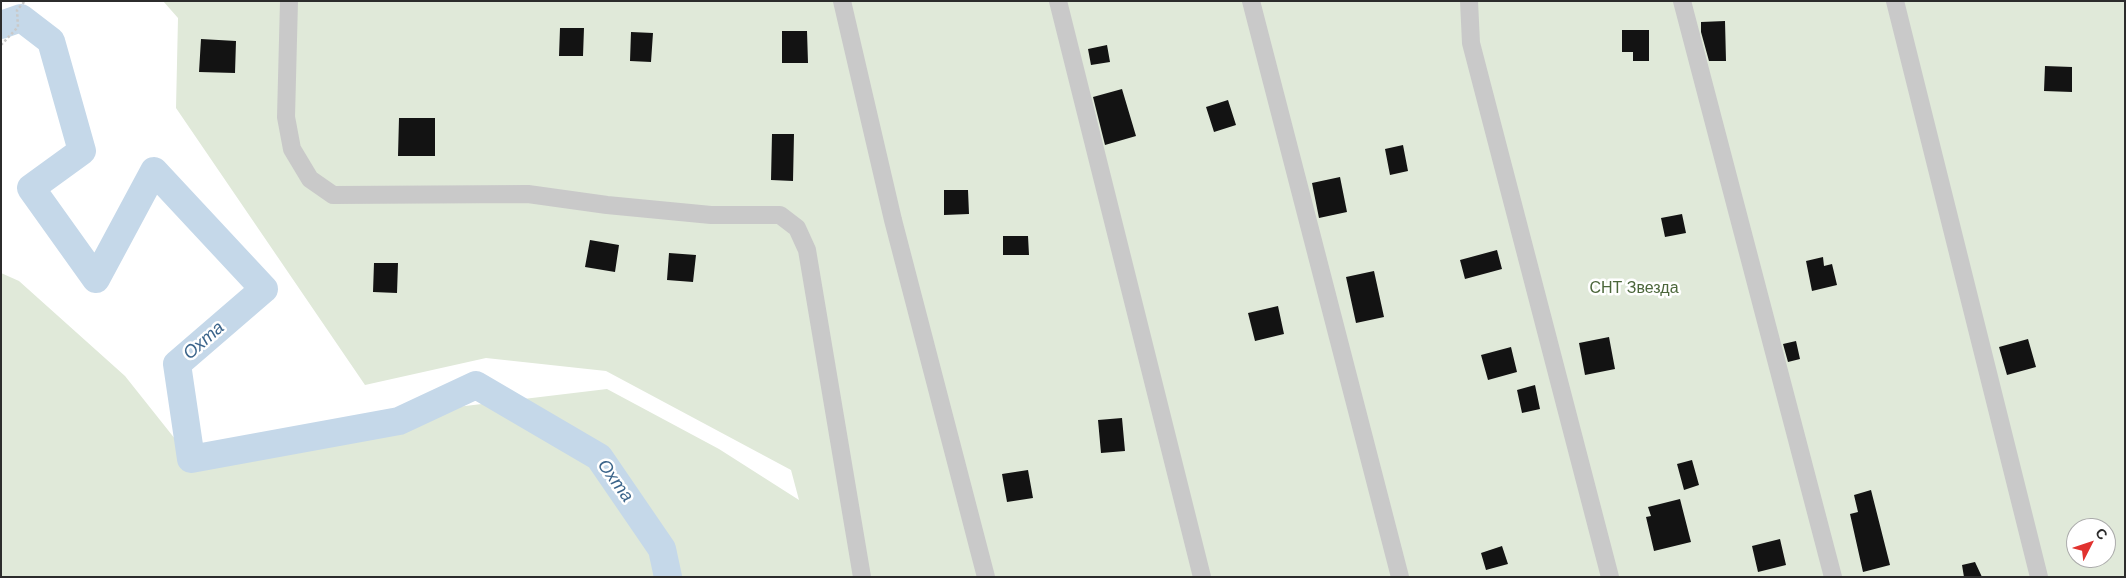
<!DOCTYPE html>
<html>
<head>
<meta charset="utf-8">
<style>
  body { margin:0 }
  #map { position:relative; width:2126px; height:578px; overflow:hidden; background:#fff; font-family:Arial,sans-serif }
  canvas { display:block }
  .frame { position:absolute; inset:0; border:2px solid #2c2c2c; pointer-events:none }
  .north { position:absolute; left:2066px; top:518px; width:50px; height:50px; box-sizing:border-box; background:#fff; border:1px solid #ababab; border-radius:50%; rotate:49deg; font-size:14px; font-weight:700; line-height:20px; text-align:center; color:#2c2c2c }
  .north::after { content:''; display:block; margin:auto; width:18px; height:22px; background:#e1322f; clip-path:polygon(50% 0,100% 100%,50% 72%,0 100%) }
</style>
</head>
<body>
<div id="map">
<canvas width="2126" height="578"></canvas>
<div class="frame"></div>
<div class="north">С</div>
</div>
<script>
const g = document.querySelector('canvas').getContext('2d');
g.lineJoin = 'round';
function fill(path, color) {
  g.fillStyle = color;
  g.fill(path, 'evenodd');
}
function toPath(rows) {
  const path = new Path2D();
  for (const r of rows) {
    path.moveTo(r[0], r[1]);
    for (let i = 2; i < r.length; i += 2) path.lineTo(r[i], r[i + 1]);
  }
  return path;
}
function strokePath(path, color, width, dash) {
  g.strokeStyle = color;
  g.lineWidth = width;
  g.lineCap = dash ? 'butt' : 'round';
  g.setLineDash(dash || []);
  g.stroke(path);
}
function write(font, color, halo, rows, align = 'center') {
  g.font = font + ' Arial,sans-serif';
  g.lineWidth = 5;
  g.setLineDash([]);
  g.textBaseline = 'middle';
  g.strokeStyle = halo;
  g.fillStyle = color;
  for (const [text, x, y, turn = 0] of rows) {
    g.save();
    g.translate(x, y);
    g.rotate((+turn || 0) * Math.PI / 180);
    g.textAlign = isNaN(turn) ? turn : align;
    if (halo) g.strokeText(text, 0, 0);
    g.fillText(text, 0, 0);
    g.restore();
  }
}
fill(toPath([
  [163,1,2125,1,2125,577,1,577,1,273,19,281,125,376,191,459,244,460,365,418,607,389,719,449,799,500,791,470,606,371,486,358,365,385,176,108,178,18],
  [2076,528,2106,528,2106,558,2076,558]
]), '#e0e9d9');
strokePath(toPath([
  [1,25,21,18,51,41,82,151,31,188,96,279,154,171,264,289,177,364,191,459,399,421,476,385,599,457,662,549,668,577]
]), '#c5d8e9', 28);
fill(toPath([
  [1725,21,1726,61,1709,61,1701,32,1701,22],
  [560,28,584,28,583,56,559,56],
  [1622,30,1649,30,1649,61,1633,61,1633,52,1622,52],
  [782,31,807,31,808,63,782,63],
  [631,32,653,33,651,62,630,61],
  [201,39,236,41,235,73,199,72],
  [1107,45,1110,62,1091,65,1088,49],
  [2045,66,2072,67,2072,92,2044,91],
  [1122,89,1136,136,1105,145,1093,97],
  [1228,100,1236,125,1214,132,1206,107],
  [399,118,435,118,435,156,398,156],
  [772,134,794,134,793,181,771,180],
  [1403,145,1408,171,1390,175,1385,149],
  [1340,177,1347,212,1319,218,1312,183],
  [944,190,968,190,969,214,944,215],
  [1682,214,1686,233,1665,237,1661,218],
  [1003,236,1028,236,1029,255,1003,255],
  [590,240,619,245,615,272,585,267],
  [1497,250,1502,269,1465,279,1460,260],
  [669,253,696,255,693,282,667,280],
  [1823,257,1824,266,1832,264,1837,285,1812,291,1806,261],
  [374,263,398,263,397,293,373,292],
  [1374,271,1384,317,1356,323,1346,277],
  [1278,306,1284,334,1255,341,1248,313],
  [1609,337,1615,369,1585,375,1579,343],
  [2028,339,2036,367,2007,375,1999,347],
  [1796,341,1800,359,1788,362,1783,344],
  [1511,347,1517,372,1488,380,1481,355],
  [1535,385,1540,409,1522,413,1517,390],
  [1122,418,1125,451,1101,453,1098,420],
  [1692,460,1699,485,1684,490,1677,464],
  [1028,470,1033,498,1007,502,1002,474],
  [1871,490,1890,565,1863,572,1850,514,1858,512,1854,495],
  [1680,499,1691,542,1654,551,1646,517,1651,516,1648,507],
  [1780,539,1786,565,1758,572,1752,546],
  [1502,546,1508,564,1486,570,1481,553],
  [1975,562,1982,577,1964,577,1962,565]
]), '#131313');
strokePath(toPath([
  [1,45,18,27,17,10,25,1]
]), '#c9c9c9', 2.5, [2.5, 2.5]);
strokePath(toPath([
  [289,1,286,117,292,149,310,179,333,195,528,194,607,205,711,215,780,215,797,228,807,250,862,577],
  [842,1,893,220,986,577],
  [1058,1,1202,577],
  [1251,1,1400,577],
  [1469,1,1471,43,1610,577],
  [1682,1,1833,577],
  [1895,1,2039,577]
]), '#c9c9c9', 18);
write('16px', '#4b663a', '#fff', [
  ["СНТ Звезда",1634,289]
]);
write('italic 18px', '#3c658b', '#fff', [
  ["Охта",204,341,-41],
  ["Охта",615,481,54]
]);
</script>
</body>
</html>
